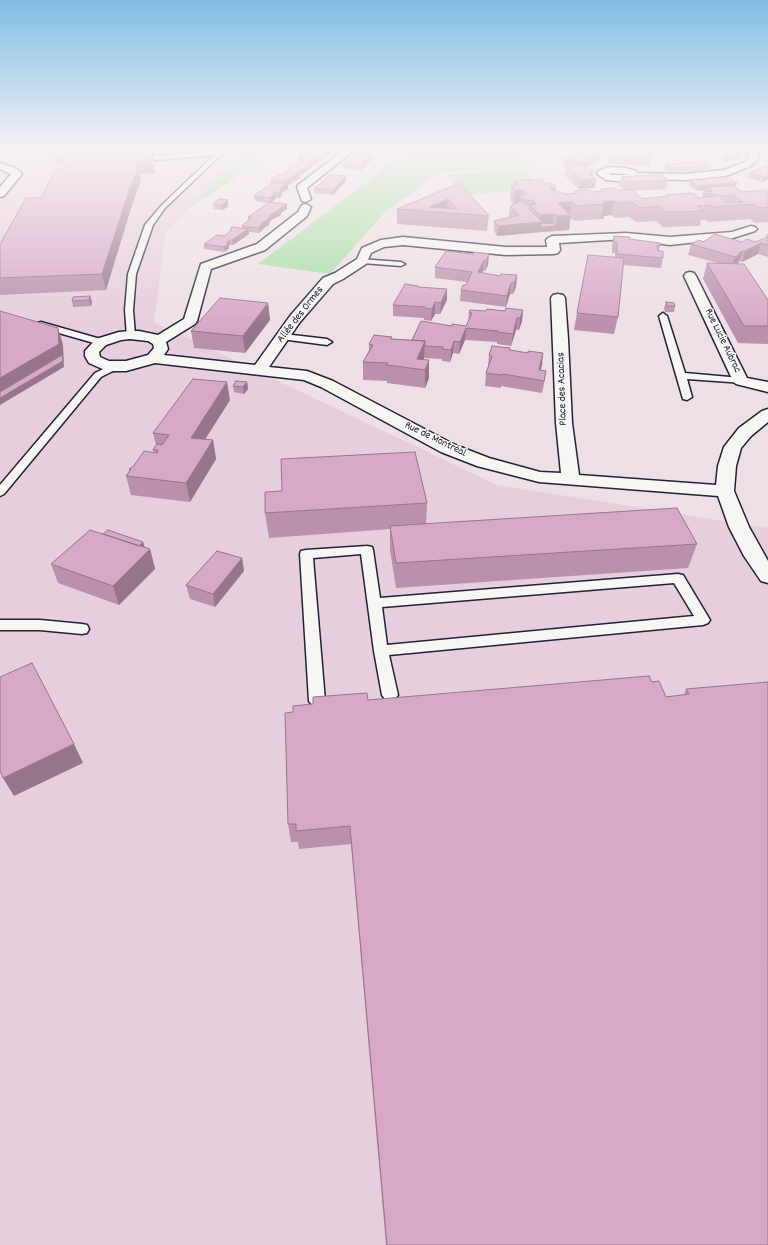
<!DOCTYPE html>
<html>
<head>
<meta charset="utf-8">
<style>
  body { margin:0 }
  canvas { display:block; background:#eddfe5 }
</style>
</head>
<body>
<canvas width="768" height="1245"></canvas>
<script>
const g = document.querySelector('canvas').getContext('2d');
g.lineJoin = 'round';
function fill(path, color) {
  g.fillStyle = color;
  g.fill(path, 'evenodd');
}
function toPath(rows) {
  const path = new Path2D();
  for (const r of rows) {
    path.moveTo(r[0], r[1]);
    for (let i = 2; i < r.length; i += 2) path.lineTo(r[i], r[i + 1]);
  }
  return path;
}
function strokePath(path, color, width, dash) {
  g.strokeStyle = color;
  g.lineWidth = width;
  g.lineCap = dash ? 'butt' : 'round';
  g.setLineDash(dash || []);
  g.stroke(path);
}
function write(font, color, halo, rows, align = 'center') {
  g.font = font + ' Dekko,sans-serif';
  g.lineWidth = 3;
  g.setLineDash([]);
  g.textBaseline = 'middle';
  g.strokeStyle = halo;
  g.fillStyle = color;
  for (const [text, x, y, turn = 0] of rows) {
    g.save();
    g.translate(x, y);
    g.rotate((+turn || 0) * Math.PI / 180);
    g.textAlign = isNaN(turn) ? turn : align;
    if (halo) g.strokeText(text, 0, 0);
    g.fillText(text, 0, 0);
    g.restore();
  }
}
fill(toPath([
  [0,151,243,151,165,234,154,322,497,485,768,528,768,1245,0,1245]
]), '#e7cedc');
fill(toPath([
  [243,151,276,151,189,208],
  [407,151,682,151,690,156,681,158,601,152,525,156,533,166,438,172,420,187,384,213,330,274,258,264,408,151],
  [523,169,542,189,461,195,447,175]
]), '#a7dfa3');
const lane = toPath([
  [219,151,225,151,165,208,153,225,136,274,133,310,135,335,133,337,127,337,125,310,128,274,145,225,161,206,214,155,155,160,152,158,155,156,219,151],
  [359,259,401,262,405,264,401,266,362,263,358,261,359,259],
  [663,313,667,316,685,373,741,378,746,381,744,383,687,379,692,397,687,400,683,399,659,316,663,313],
  [41,322,104,340,106,342,101,345,38,327,37,325,38,323,41,322],
  [284,334,327,339,332,342,327,345,281,339,279,337,281,335,284,334],
  [116,363,119,364,121,366,119,368,101,377,4,494,0,496,0,485,95,373,116,363],
  [367,546,372,547,373,550,380,598,678,574,683,575,710,620,708,623,703,625,389,655,398,695,395,699,390,701,385,699,382,695,374,651,361,554,313,558,325,701,322,705,317,707,312,705,309,701,300,554,301,551,306,550,367,546],
  [674,583,694,616,387,645,382,607,674,583],
  [0,620,40,620,82,624,87,625,89,629,87,633,82,634,40,630,0,630,0,620]
]);
const street = toPath([
  [343,151,353,151,307,188,311,199,306,202,302,201,297,187,298,185,343,151],
  [747,151,755,151,759,157,751,166,726,176,686,180,636,179,628,182,606,180,597,174,598,171,608,167,625,168,636,171,637,173,686,174,724,170,745,162,749,157,747,151],
  [609,173,624,174,628,175,612,175,609,173],
  [0,163,17,169,22,174,4,196,0,197,0,187,11,174,0,169,0,163],
  [306,204,311,207,307,216,265,250,211,269,197,321,195,324,166,342,168,349,164,355,255,365,290,316,323,278,335,273,357,259,362,248,381,240,403,237,506,247,547,247,546,240,548,238,552,236,626,233,670,237,732,232,751,226,755,227,757,229,755,231,733,238,670,245,626,239,559,243,560,250,558,253,554,254,506,255,403,245,384,247,371,253,366,264,343,279,333,284,300,322,269,367,307,371,333,381,453,444,489,458,540,472,561,473,556,423,551,298,553,295,558,294,563,295,565,298,568,339,572,423,579,475,716,485,718,466,724,447,739,428,762,411,768,409,768,422,751,436,741,448,736,466,734,491,749,527,768,561,768,583,761,581,744,556,729,527,718,496,539,482,477,466,441,452,321,387,304,380,155,363,126,371,107,371,89,363,85,356,85,351,96,339,119,332,130,331,139,331,158,335,184,319,201,264,257,244,298,212,302,205,306,204],
  [130,339,148,341,153,344,154,348,148,355,126,361,109,361,100,357,99,352,106,345,121,340,130,339],
  [690,272,694,273,696,276,747,378,768,382,768,392,736,384,733,381,684,276,686,273,690,272]
]);
strokePath(lane, '#22223b', 3);
strokePath(street, '#22223b', 3);
fill(lane, '#f6f6f2');
fill(street, '#f6f6f2');
fill(toPath([
  [49,151,153,151,154,155,150,156,155,173,140,174,141,180,131,208,106,290,0,295,0,244,41,198,66,168,65,165,51,160],
  [725,151,742,151,739,158,734,158,733,162,721,160,723,156,725,153],
  [652,153,649,166,608,163,610,154],
  [312,154,312,167,300,175,300,178,288,185,288,189,283,192,282,193,282,196,279,198,276,198,272,202,287,204,287,209,281,213,281,215,271,220,271,221,269,223,269,225,264,228,259,233,248,232,249,234,233,245,230,245,229,246,229,248,225,252,204,249,204,244,224,236,230,232,230,229,242,228,242,226,248,220,248,217,269,203,255,201,254,196,271,183,271,179,284,173,299,164,299,160,298,160,298,155],
  [355,154,373,154,373,158,361,170,344,168,344,164,355,156],
  [768,156,768,163,766,161],
  [565,158,599,162,592,164,592,165,584,168,592,176,596,179,595,188,579,189,573,184,572,181,565,176,566,168,564,167],
  [666,164,710,166,709,171,670,172,664,169],
  [768,165,768,179,763,182,748,178,749,173],
  [346,176,346,181,333,195,315,193,314,188,319,185,327,178,327,177],
  [621,177,668,180,666,189,633,191,643,199,666,196,666,195,702,197,703,192,704,192,705,190,697,191,689,185,690,180,703,180,703,179,736,187,742,192,768,192,768,222,755,223,750,219,709,222,705,220,701,220,700,226,663,227,656,221,636,222,629,217,615,218,611,215,604,216,603,219,601,219,574,221,570,217,569,230,497,236,494,231,494,221,510,217,509,216,510,206,514,204,510,200,511,186,513,186,514,181,545,183,556,192,564,194,574,194,575,191,591,192,601,191,601,189,617,190,624,190,619,186],
  [460,183,489,216,487,231,397,224,397,209],
  [213,204,228,206,223,210,214,209],
  [767,234,768,234,768,257,758,254,742,262,739,261,738,264,768,300,768,344,738,343,703,279,707,263,718,263,688,255,691,244,703,242,755,242,766,238],
  [614,236,660,246,659,251,663,258,661,268,623,265,618,317,614,334,574,330,577,313,615,257,615,253,612,253,612,246],
  [489,254,488,265,485,271,483,271,482,273,500,276,517,275,516,287,513,294,510,294,506,307,460,301,461,290,466,285,467,282,435,278,435,267],
  [418,286,418,287,447,289,447,300,440,314,435,314,431,321,424,320,424,318,393,316,393,305],
  [90,296,92,302,91,306,73,307,72,301],
  [666,302,675,306,674,312,665,312,664,308],
  [268,303,270,320,245,353,194,348,191,331],
  [523,310,522,321,519,330,516,330,511,346,497,344,497,342,465,340,459,354,453,353,450,362,442,361,442,359,424,358,424,360,429,360,429,378,425,388,387,383,387,381,363,380,363,362,369,350,369,344,392,339,412,340,452,326,466,326,468,322,469,313,486,311],
  [510,348,510,350,528,353,543,353,540,371,546,371,544,384,542,393,501,386,501,388,485,386,486,373,488,367,489,355],
  [247,382,248,389,244,394,234,392,233,386],
  [230,400,205,439,213,440,216,459,190,502,131,495,126,476,130,471,129,469,154,452,153,450,156,445,153,433],
  [427,503,426,524,697,544,688,568,396,588,390,550,390,529,269,538,265,513],
  [103,534,143,542,145,548,150,549,155,569,119,605,58,583,51,564],
  [242,558,244,571,215,607,190,599,186,585],
  [652,682,666,697,684,695,686,689,768,682,768,1245,386,1245,351,844,299,849,298,842,291,842,288,824,293,712,368,700]
]), '#ba90ab');
fill(toPath([
  [60,151,153,151,154,155,65,165,62,156,65,165,64,165],
  [329,151,337,151,312,165,312,167,300,175,300,178,288,185,288,189,283,192,282,193,282,196,279,198,279,191,282,187,286,185,285,181,296,173,312,163,311,161],
  [601,153,599,162,592,164,592,165,576,171,578,162,591,155],
  [373,154,373,158,361,170,361,166],
  [152,159,155,173,140,174,141,180,131,208,106,290,102,274,136,161],
  [593,171,592,179,596,179,595,188,579,189,580,180,590,172],
  [768,175,768,179,763,182,764,177],
  [346,176,346,181,333,195,333,190],
  [737,183,735,188,706,187,705,190,697,191,698,186],
  [556,187,554,202,550,188],
  [516,190,523,190,522,197,520,195,519,204,514,205],
  [275,193,276,198,271,203,270,198],
  [448,199,447,213,429,207],
  [228,200,228,206,223,210,222,205],
  [614,201,611,215,604,216,603,219,601,219,603,204,603,202],
  [572,202,570,215,571,215,569,230,555,231,558,203],
  [287,204,287,209,281,213,281,215,271,220,271,221,269,223,269,225,264,228,259,233,259,228,269,216],
  [554,214,552,226,555,226,554,231,540,232,541,227,540,232,497,236,498,226,539,222,540,215],
  [248,229,249,234,233,245,232,240],
  [230,240,230,245,229,246,229,248,225,252,224,247,226,243],
  [761,243,758,254,742,262,745,251],
  [743,251,738,264,732,267,735,257,739,253],
  [489,254,488,265,485,271,486,261],
  [484,260,483,271,477,284,478,272],
  [517,275,516,287,513,294,514,283],
  [511,283,510,294,506,307,507,296],
  [447,289,447,300,440,314,441,303],
  [90,296,92,302,91,306,89,300],
  [435,302,435,314,431,321,432,309],
  [268,303,270,320,245,353,243,336],
  [523,310,522,321,519,330,520,318],
  [517,318,516,330,511,346,513,334],
  [58,328,63,345,64,367,0,405,0,378],
  [466,328,465,340,459,354,460,342],
  [425,341,424,359,419,369,417,359],
  [454,341,453,353,450,362,451,350],
  [543,353,542,365,538,380,539,370],
  [429,360,429,378,425,388,425,370],
  [227,382,230,400,194,457,191,438],
  [247,382,248,389,244,394,243,387],
  [213,440,216,459,190,502,186,483],
  [143,542,145,548,130,554],
  [150,549,155,569,119,605,113,586],
  [242,558,244,571,215,607,213,594],
  [74,744,83,763,14,796,3,778]
]), '#97768b');
const building = toPath([
  [111,151,147,151,152,159,136,161,138,167,128,194,102,274,0,278,0,244,26,198,41,198,56,169,66,168,62,156,111,151],
  [316,151,329,151,311,161,299,159,306,156,298,155,301,153,312,154,316,151],
  [585,151,593,151,601,153,591,155,593,156,578,162,565,158,585,151],
  [611,151,626,151,652,153,651,157,610,154,611,151],
  [726,151,742,151,740,154,736,153,734,157,723,156,726,151],
  [358,152,373,154,361,166,344,164,356,155,355,154,358,152],
  [302,161,312,163,296,173,299,173,285,181,271,179,278,175,284,173,291,167,294,167,302,161],
  [703,161,710,166,671,168,666,164,685,163,703,161],
  [582,165,586,170,593,170,593,171,590,172,592,173,589,174,596,179,580,180,575,175,576,175,574,173,575,173,567,166,582,165],
  [768,165,768,175,764,177,749,173,768,165],
  [661,174,668,180,628,182,621,177,661,174],
  [330,175,346,176,333,190,314,188,319,185,325,179,329,177,327,177,330,175],
  [728,177,737,183,698,186,690,180,705,180,703,179,728,177],
  [541,179,545,183,551,183,556,187,550,188,555,192,561,192,564,194,577,193,575,191,589,190,592,192,603,191,601,189,614,188,617,190,631,190,643,199,668,196,666,195,693,193,699,198,719,196,729,203,743,202,732,195,719,196,716,194,707,194,703,192,713,191,706,187,734,186,742,192,765,190,768,192,768,207,759,208,754,204,713,207,709,205,697,206,704,211,667,212,659,206,639,208,632,202,618,203,614,201,603,202,606,204,603,204,577,206,572,202,558,203,571,215,557,216,554,214,540,215,530,205,537,204,532,200,525,200,520,195,527,194,523,190,516,190,511,186,518,185,514,181,541,179],
  [272,183,288,184,282,187,279,191,281,191,279,193,275,193,270,198,254,196,272,183],
  [460,183,489,216,397,209,460,183],
  [448,199,457,209,429,207,448,199],
  [219,199,228,200,222,205,213,204,219,199],
  [521,201,525,205,532,204,530,205,529,209,542,222,498,226,494,221,519,215,510,206,521,201],
  [270,202,287,204,279,209,280,209,269,216,271,216,267,219,269,219,263,222,259,228,242,226,252,217,248,217,270,202],
  [553,223,555,226,541,227,541,224,553,223],
  [232,227,248,229,232,240,230,240,226,243,229,243,224,247,204,244,217,235,224,236,232,230,230,229,232,227],
  [715,234,742,242,747,239,755,242,768,237,768,245,761,243,745,251,743,251,739,253,742,253,735,257,691,244,699,240,703,242,715,234],
  [614,236,630,237,629,239,660,243,660,246,657,245,658,251,663,251,663,258,617,254,617,242,614,242,614,236],
  [446,251,473,254,474,252,489,254,486,261,484,260,478,272,500,276,501,274,517,275,514,283,511,283,507,296,461,290,463,285,466,285,472,272,435,267,446,251],
  [588,255,624,258,618,317,577,313,588,255],
  [707,263,744,264,768,300,768,326,744,326,707,263],
  [405,284,418,286,418,287,447,289,441,303,435,302,432,309,424,308,425,307,393,305,405,284],
  [90,296,89,300,72,301,73,297,90,296],
  [220,298,268,303,243,336,191,331,220,298],
  [666,302,674,303,675,306,667,306,666,302],
  [506,308,523,310,520,318,517,318,513,334,498,332,498,331,466,328,460,342,454,341,451,350,443,349,443,347,425,346,425,341,412,340,421,321,452,326,452,324,466,326,472,313,469,313,470,310,486,311,487,309,505,311,506,308],
  [0,311,58,328,59,344,0,378,0,311],
  [374,335,392,337,391,339,425,341,417,359,429,360,425,370,387,365,388,363,363,362,373,345,369,344,374,335],
  [492,346,510,348,510,350,528,353,528,351,543,353,539,370,546,371,544,381,503,374,502,375,486,373,492,356,489,355,492,346],
  [62,355,63,361,0,398,0,392,62,355],
  [193,379,227,382,191,438,213,440,186,483,126,476,131,469,129,469,133,467,144,451,157,453,158,450,153,450,154,448,157,444,162,445,169,435,153,433,193,379],
  [236,381,247,382,243,387,233,386,236,381],
  [415,452,427,503,265,513,265,492,282,491,281,459,415,452],
  [677,508,697,544,396,563,390,526,677,508],
  [90,530,150,549,113,586,51,564,90,530],
  [108,530,143,542,139,546,103,534,108,530],
  [217,551,242,558,213,594,186,585,217,551],
  [32,663,74,744,3,778,0,770,0,677,32,663],
  [649,676,652,682,659,681,666,697,689,694,686,689,768,682,768,1245,387,1245,350,826,296,831,296,824,288,824,285,713,293,712,293,706,313,704,313,697,367,693,368,700,649,676]
]);
fill(building, '#d8a8c7');
strokePath(building, '#97768b', 1);
const sky = g.createLinearGradient(0, 0, 0, 325);
sky.addColorStop(0, '#7fbee6');
sky.addColorStop(0.46, '#f7f1f3');
sky.addColorStop(1, '#f7f1f300');
g.fillStyle = sky;
g.fillRect(0, 0, 768, 325);
write('11px', '#22223b', '#f6f6f2', [
  ["Allée des Ormes",301,315,-52],
  ["Rue Lucie Aubrac",722,341,64],
  ["Place des Acacias",563,389,-92],
  ["Rue de Montréal",435,440,26]
]);
</script>
</body>
</html>
